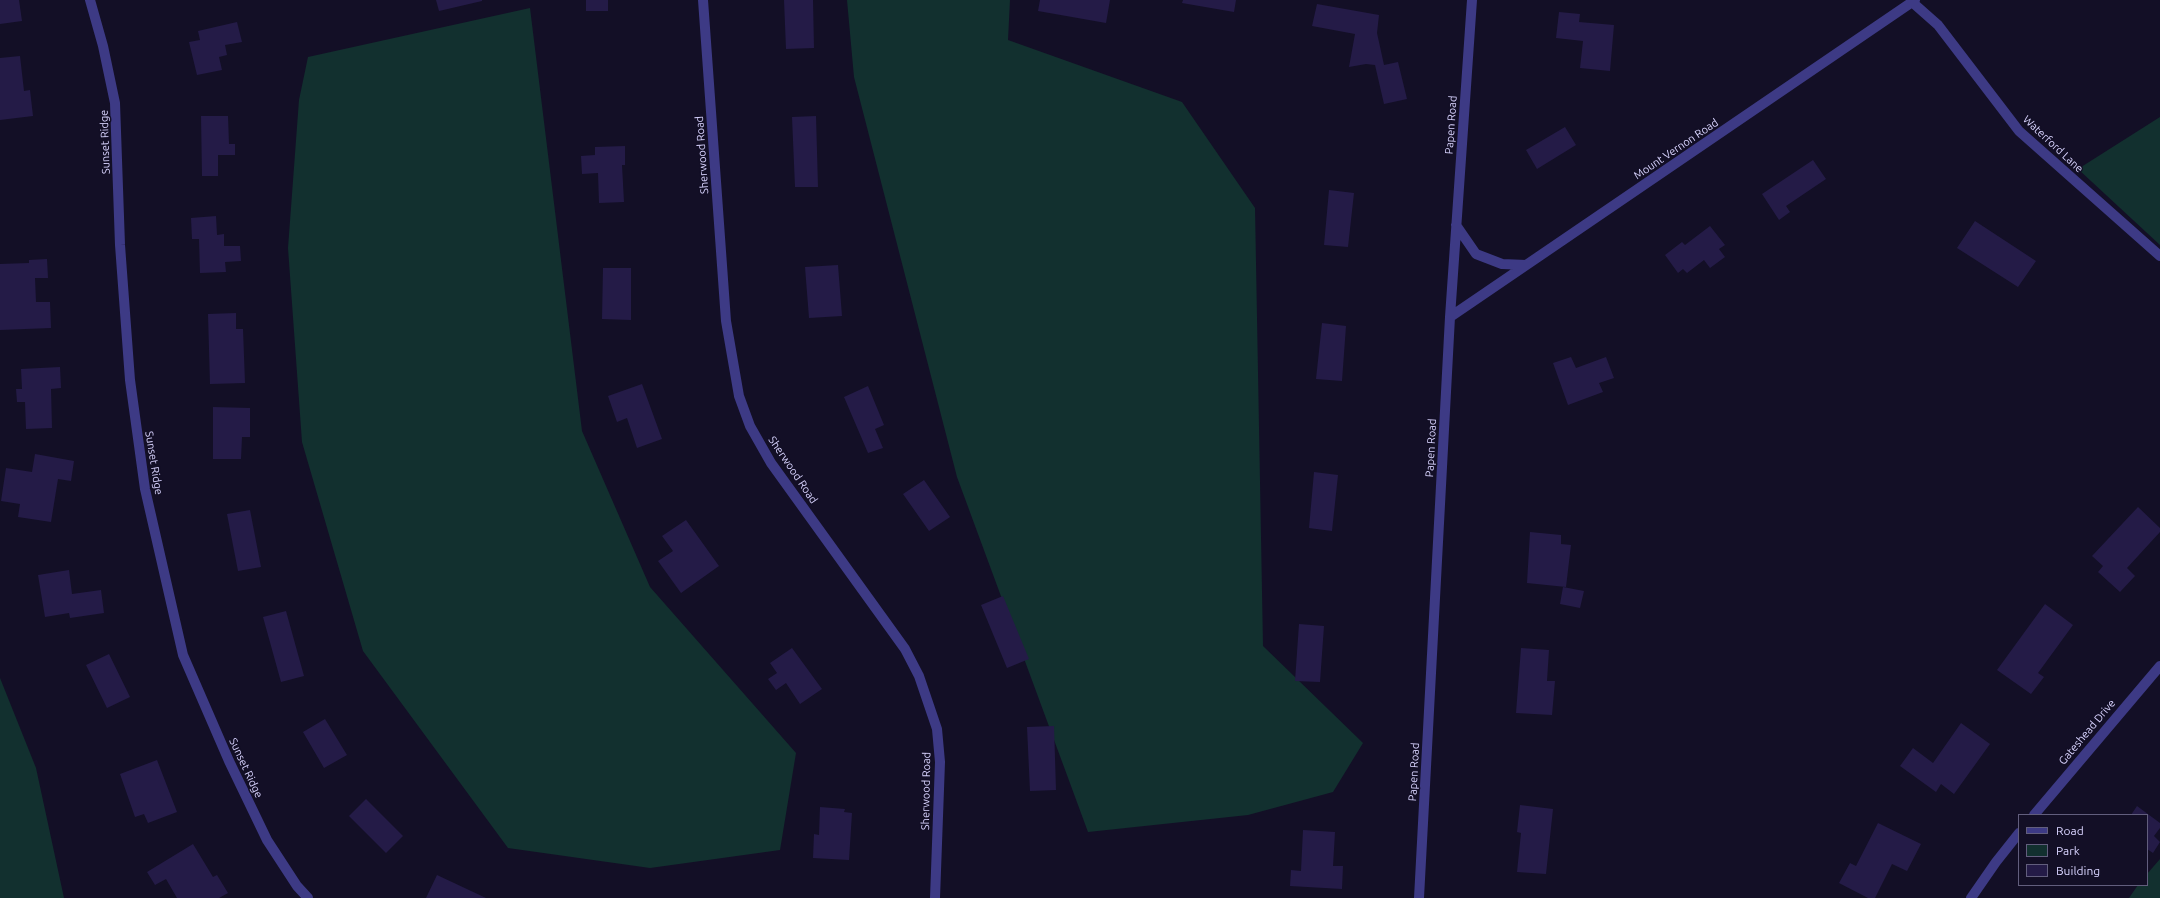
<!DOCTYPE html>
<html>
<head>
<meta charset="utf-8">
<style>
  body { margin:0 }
  #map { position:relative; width:2160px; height:898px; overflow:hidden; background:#130f26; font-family:Ubuntu,sans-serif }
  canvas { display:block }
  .legend { position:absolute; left:2018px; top:814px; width:130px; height:72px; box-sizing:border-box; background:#130f26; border:1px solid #625e7d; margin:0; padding:5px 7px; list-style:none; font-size:12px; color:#d9d4ff }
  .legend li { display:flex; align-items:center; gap:8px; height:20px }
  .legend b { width:20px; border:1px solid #625e7d }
</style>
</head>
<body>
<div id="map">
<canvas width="2160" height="898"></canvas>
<ul class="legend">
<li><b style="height:5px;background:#3d3a85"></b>Road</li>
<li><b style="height:11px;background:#12302f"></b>Park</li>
<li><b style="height:11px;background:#241b47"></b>Building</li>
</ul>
</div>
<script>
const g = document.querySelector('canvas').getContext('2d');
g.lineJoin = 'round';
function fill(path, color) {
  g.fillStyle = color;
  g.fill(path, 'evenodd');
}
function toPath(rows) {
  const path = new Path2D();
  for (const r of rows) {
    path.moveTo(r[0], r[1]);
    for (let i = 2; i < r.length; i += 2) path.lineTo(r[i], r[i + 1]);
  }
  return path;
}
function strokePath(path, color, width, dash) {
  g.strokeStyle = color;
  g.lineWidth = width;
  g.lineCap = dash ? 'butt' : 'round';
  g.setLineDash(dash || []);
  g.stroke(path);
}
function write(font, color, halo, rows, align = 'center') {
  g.font = font + ' Ubuntu,sans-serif';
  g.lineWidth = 3;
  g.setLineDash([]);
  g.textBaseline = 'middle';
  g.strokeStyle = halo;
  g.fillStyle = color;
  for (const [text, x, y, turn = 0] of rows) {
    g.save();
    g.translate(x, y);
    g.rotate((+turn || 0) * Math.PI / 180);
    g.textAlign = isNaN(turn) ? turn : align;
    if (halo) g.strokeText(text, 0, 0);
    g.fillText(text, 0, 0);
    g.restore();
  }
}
fill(toPath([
  [847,0,1010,0,1008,40,1182,102,1255,208,1263,646,1363,743,1333,792,1248,815,1088,832,957,477,854,77],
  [530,8,582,431,650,587,796,753,780,850,650,868,508,848,363,651,302,442,288,248,299,100,308,57],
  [2160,117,2160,245,2078,169],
  [0,678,36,768,64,898,0,898],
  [2160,859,2160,898,2129,898,2138,885,2147,885,2147,874]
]), '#12302f');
fill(toPath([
  [0,0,19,0,22,21,0,24],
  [436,0,482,0,482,1,439,11],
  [586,0,608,0,608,11,586,11],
  [784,0,813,0,814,48,786,49],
  [1040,0,1110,0,1106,23,1038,11],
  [1183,0,1236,0,1234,12,1182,3],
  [1317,4,1379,15,1377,33,1384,65,1398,62,1407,99,1384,104,1375,65,1366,64,1349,67,1355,34,1312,26],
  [1559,12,1580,14,1579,22,1614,25,1610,71,1580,68,1583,41,1556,38],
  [237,22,242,42,225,45,227,55,219,57,222,70,197,75,189,42,200,40,198,31],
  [20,56,24,91,30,90,33,116,0,120,0,58],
  [201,116,228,116,229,144,235,144,235,155,218,155,218,176,202,176],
  [816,116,818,187,795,187,792,117],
  [1565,127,1576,145,1537,169,1526,150],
  [625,146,625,165,622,165,624,202,599,203,598,173,582,174,581,156,595,155,595,147],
  [1813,160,1826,179,1786,206,1790,212,1779,220,1762,194],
  [1329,190,1354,193,1348,247,1324,245],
  [216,216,217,235,224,234,224,246,240,246,241,261,225,262,226,272,200,273,199,239,192,239,191,218],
  [1975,221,2036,261,2018,287,1957,248],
  [1710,226,1725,245,1719,249,1725,257,1710,268,1704,260,1687,273,1683,269,1678,273,1665,255,1682,242,1685,245],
  [47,259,48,278,35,278,36,302,50,302,51,328,0,330,0,264,29,263,29,260],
  [838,265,842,316,809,318,805,267],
  [603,268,631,268,631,320,602,319],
  [236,313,236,329,243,329,245,383,210,384,208,314],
  [1322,323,1346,326,1342,381,1316,379],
  [1571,357,1576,368,1606,357,1614,378,1599,383,1603,392,1568,405,1553,363],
  [60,367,61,388,51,389,52,428,26,429,25,402,17,402,16,389,22,389,21,369],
  [642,384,662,439,637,448,627,418,617,422,608,396],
  [868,386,884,425,875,429,883,448,868,453,844,397],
  [213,407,250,408,250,437,242,437,241,459,213,459],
  [35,454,74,461,71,481,58,479,51,522,18,517,20,504,1,501,6,468,32,472],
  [1314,472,1338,475,1332,531,1309,528],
  [924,480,950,517,929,531,903,494],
  [2138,507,2160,528,2160,532,2127,568,2135,576,2120,592,2098,572,2103,566,2092,556],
  [250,510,261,567,238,571,227,514],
  [686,520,719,566,681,593,658,561,673,551,662,536],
  [1530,532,1561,535,1561,544,1571,545,1566,587,1527,583],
  [69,570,72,594,101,590,104,613,70,618,69,613,45,617,38,575],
  [1563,587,1584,591,1580,608,1560,604],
  [1003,596,1029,659,1007,668,981,605],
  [2045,604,2073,625,2038,673,2044,677,2031,694,1997,670],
  [286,611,304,676,281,682,263,617],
  [1299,624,1324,626,1320,682,1295,681],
  [792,648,822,689,800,704,786,683,776,690,768,679,777,673,770,663],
  [1521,648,1549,650,1547,681,1555,681,1552,715,1516,713],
  [109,654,130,697,107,708,86,665],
  [325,719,347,755,324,768,303,732],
  [1961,723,1990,744,1954,794,1941,784,1936,792,1900,766,1913,748,1933,763],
  [1054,726,1056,790,1030,791,1027,727],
  [157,760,177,812,148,823,144,814,135,817,120,774],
  [366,799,403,836,386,853,349,816],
  [1520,805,1553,809,1546,874,1517,872,1521,833,1517,832],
  [2137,806,2160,823,2160,828,2154,836,2160,842,2153,853,2147,849,2147,815,2131,815],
  [820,807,845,809,844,812,852,813,849,860,813,858,814,834,819,835],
  [1878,823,1921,844,1907,871,1892,864,1875,898,1868,898,1839,883,1850,863,1856,866],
  [1303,830,1335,832,1333,866,1343,866,1342,889,1290,886,1291,870,1301,871],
  [193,844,213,877,217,875,228,893,219,898,177,898,166,879,155,885,147,872],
  [437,875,486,898,426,898]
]), '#241b47');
strokePath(toPath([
  [90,0,103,46,115,103,120,245,130,380,145,489,183,655,229,761,267,840,297,886,308,898],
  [703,0,726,321,739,396,750,426,771,463,905,649,919,676,937,729,940,762,935,898],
  [1912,2,1938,25,2019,131,2160,256],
  [1456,225,1476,254,1502,264,1526,265],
  [1450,317,1915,0],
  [2034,815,2160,666],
  [1419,898,1450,317,1472,0],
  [1971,898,1996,862,2019,833]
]), '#3d3a85', 10);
write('11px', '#d9d4ff', '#130f26', [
  ["Papen Road",1451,125,-86],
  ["Sunset Ridge",105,142,-92],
  ["Waterford Lane",2053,144,43],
  ["Mount Vernon Road",1676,149,-34],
  ["Sherwood Road",702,155,-94],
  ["Papen Road",1431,448,-87],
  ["Sunset Ridge",154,463,81],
  ["Sherwood Road",793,470,56],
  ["Gateshead Drive",2087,732,-50],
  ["Sunset Ridge",246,768,65],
  ["Papen Road",1414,772,-87],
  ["Sherwood Road",926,791,-89]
]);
</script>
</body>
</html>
